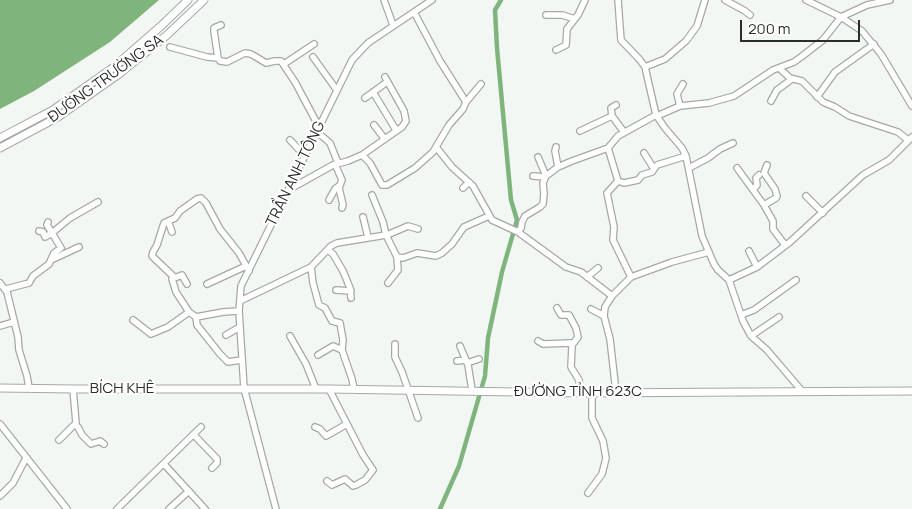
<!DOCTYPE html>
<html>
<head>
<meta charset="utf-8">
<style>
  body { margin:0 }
  #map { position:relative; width:912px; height:509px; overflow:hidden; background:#f3f7f3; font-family:Manrope,sans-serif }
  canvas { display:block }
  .scale { position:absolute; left:740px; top:20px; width:120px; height:22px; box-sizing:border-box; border:2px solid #2b2d2b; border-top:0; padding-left:6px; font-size:15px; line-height:18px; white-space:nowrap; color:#2b2d2b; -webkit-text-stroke:4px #fff; paint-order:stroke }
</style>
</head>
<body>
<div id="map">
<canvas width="912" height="509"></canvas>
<div class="scale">200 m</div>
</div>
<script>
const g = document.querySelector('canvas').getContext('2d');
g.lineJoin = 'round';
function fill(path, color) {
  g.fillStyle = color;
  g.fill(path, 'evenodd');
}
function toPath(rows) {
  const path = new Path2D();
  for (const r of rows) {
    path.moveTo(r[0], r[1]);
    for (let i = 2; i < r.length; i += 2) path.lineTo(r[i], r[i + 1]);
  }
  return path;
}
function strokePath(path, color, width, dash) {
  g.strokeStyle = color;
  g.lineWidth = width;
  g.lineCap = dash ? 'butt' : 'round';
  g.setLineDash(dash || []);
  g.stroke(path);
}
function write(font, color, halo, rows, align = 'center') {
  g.font = font + ' Manrope,sans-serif';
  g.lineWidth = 4.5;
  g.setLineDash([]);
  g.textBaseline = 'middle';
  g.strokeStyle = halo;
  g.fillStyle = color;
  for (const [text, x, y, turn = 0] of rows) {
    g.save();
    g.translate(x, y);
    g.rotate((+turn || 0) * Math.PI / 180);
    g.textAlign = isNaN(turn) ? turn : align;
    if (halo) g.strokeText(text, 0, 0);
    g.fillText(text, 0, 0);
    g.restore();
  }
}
fill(toPath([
  [0,0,159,0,110,42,34,91,0,109]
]), '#7fb57d');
strokePath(toPath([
  [440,509,459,466,485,376,488,338,502,272,517,220,511,200,497,48,495,10,501,0]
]), '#7fb57d', 4.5);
const minor = toPath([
  [384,0,393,25],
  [618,0,621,40,640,60,645,67,656,115,665,128,682,148,686,156,702,236,714,264,718,270,729,280,743,321,751,336,767,350,802,391],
  [725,0,745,11,750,15],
  [806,0,841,17,862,31,881,54,912,106],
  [546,15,562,15,575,19],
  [221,25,214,28,214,31,218,58,220,61,227,62,245,53,251,54,266,63,275,61,281,61,295,82,319,127],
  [170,47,207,57,218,58],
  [556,50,566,45,567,29,578,15,585,0],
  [313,57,336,89],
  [284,64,314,44],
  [645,67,665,59,686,41,697,26,705,0],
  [779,68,790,78,802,81,823,102,835,107,849,116,898,132,908,140],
  [373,92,396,130],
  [817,97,835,72,874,44],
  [365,98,387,82],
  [771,101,777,90,792,79],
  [466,102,481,84],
  [680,106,677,94,683,84],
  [612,116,611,108,616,105],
  [657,116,680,106,709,103,734,96,773,70,794,62,801,57,823,40,841,17,867,5,890,0],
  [374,125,384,138],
  [580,131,612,116,624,132],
  [317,132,330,143,338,163],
  [290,140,305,156],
  [436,147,452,167,473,186,492,220,518,232,566,267,581,272,612,296],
  [556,147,555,151,558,167],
  [608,148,618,181,607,193,614,227,613,240,631,277],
  [644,153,654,169],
  [362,155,402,127,406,121,404,111,385,77],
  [538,157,546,176],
  [335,164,342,180,339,188,343,205,342,208],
  [689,168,708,158,720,149,733,143],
  [737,168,764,205,773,221,773,229,785,245],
  [533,176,545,177],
  [618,181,624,183,638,180,642,175,652,172,657,165,686,156],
  [463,188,469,182],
  [290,189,333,165,348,161,362,155,370,163,382,185,387,185,415,168,433,152,449,125,463,109,466,102,440,61,414,12],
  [753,190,757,185,756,178,759,175],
  [372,195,383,222,386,235],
  [806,196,823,213],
  [329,200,335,189,339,186],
  [764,205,776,198,777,196,775,189,764,173,767,165],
  [363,217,368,237],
  [168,221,172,232],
  [39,231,43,232,45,237,52,233,47,225,48,222],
  [518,232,521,228,522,222,525,216,540,207,543,204,544,194,543,183,546,176,558,167,572,161,608,148,618,136,656,115],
  [387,235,408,226,418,229],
  [328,250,333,254,343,271,350,288,351,298],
  [749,251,757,267],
  [51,260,79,247],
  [311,267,313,283,319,305,325,308,332,321,340,323,343,340,342,350,352,379,354,389],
  [174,277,152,256,153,252,157,245,164,223,175,218,180,211,197,199,201,198,206,203,220,229,239,253,249,271],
  [587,277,598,268],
  [729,280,757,267,790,242,863,175,889,160,912,137],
  [0,283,7,292,18,337,19,350,27,376,29,388],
  [388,283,398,270,397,257],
  [187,284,182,275,172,279,176,292,189,312,196,317,197,325,220,354,228,362,241,360],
  [207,284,246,266],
  [6,289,29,283,33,276,49,264,54,253,61,248,52,233,70,218,98,202],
  [336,290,351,291],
  [240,301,311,267,331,246,337,243,386,235,397,257,403,258,417,253,436,256,442,253,452,244,464,227,489,216],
  [557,308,561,315,569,315,576,328,578,337,572,345],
  [591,309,604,316],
  [741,315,754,310,796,280],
  [196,317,223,312,239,311],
  [133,320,151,334,168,327,189,312],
  [0,326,14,322],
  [226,335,240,327],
  [290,336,306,364,316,389],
  [751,336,779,317],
  [538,341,543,344,571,343,572,346,571,367,579,380,580,393],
  [395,344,395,357,402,372,418,418],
  [460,346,468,365,472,390],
  [318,355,333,346,342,350],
  [457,361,466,360],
  [467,363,479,359],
  [616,392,610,339,604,316,605,307,612,296,631,277,672,262,709,252],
  [0,424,67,509],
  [75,425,78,427,82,435,91,444,100,441,104,444],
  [315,427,320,429,326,436,347,424],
  [194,435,217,459,217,463,212,468],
  [59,440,76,423,73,389],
  [164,464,205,509],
  [327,481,332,485,345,479,353,486,356,485,365,480,373,470,363,455,329,389],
  [588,493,602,474,606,458,603,441,592,418,592,393],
  [0,496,13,483,26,458],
  [117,509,201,427],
  [169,509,189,491],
  [276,509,244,388,239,311,241,286,352,60,368,43,432,0]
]);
const major = toPath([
  [0,138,53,110,114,67,161,26,188,0],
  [0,148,58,117,119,74,167,35,204,0],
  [0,388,73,389,329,389,580,393,912,391]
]);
strokePath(minor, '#a5a9a5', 8);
strokePath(major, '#a5a9a5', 9);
strokePath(minor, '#fff', 5.5);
strokePath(major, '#fff', 7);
write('15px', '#2b2d2b', '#fff', [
  ["ĐƯỜNG TRƯỜNG SA",106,79,-36],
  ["TRẦN ANH TÔNG",296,174,-64],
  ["BÍCH KHÊ",122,389],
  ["ĐƯỜNG TỈNH 623C",578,392]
]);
</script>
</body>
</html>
